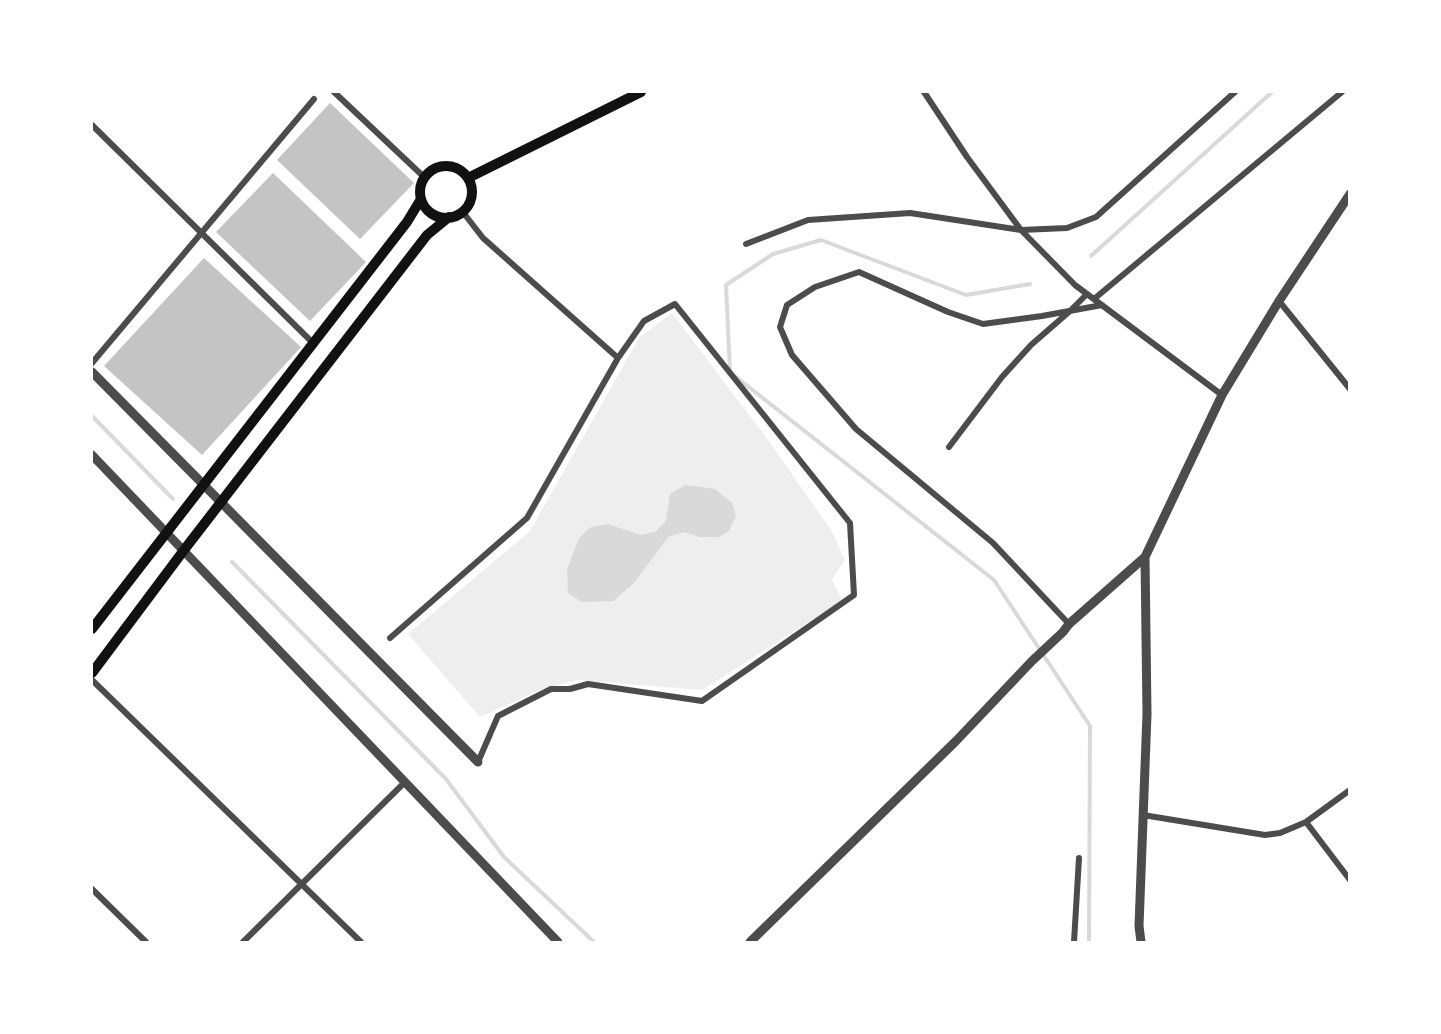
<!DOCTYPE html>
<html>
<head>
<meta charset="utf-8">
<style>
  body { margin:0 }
  #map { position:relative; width:1441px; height:1034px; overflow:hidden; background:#fff; font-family:"Exo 2",sans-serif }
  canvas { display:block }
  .frame { position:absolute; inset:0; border:93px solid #fff; pointer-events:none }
</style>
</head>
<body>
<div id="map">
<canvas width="1441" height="1034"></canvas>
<div class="frame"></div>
</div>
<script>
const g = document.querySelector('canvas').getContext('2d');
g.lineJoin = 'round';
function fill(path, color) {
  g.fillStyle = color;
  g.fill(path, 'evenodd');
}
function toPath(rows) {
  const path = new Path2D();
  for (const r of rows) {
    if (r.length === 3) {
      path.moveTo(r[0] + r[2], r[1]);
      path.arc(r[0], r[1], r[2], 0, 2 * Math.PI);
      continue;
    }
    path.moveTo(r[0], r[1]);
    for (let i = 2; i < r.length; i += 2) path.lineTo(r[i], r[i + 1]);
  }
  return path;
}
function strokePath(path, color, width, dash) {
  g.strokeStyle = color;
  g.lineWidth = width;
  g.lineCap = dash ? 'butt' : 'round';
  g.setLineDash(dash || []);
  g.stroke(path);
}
fill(toPath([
  [672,313,768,440,831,530,845,560,832,579,842,601,702,690,577,680,542,689,480,717,408,634,530,531,639,338]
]), '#eee');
fill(toPath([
  [685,485,715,489,732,503,736,516,729,531,719,537,700,537,684,532,668,537,634,583,613,601,582,602,568,593,567,570,579,538,591,527,608,524,640,535,655,532,666,521,670,494]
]), '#d9d9d9');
strokePath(toPath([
  [1091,256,1272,92],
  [730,372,726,285,773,254,821,240,966,295,1030,284],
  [736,377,994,580,1090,726,1089,942],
  [92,416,173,499],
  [232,562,446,779,504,857,594,942]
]), '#d9d9d9', 4);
fill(toPath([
  [330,103,414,183,360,239,277,160],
  [273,173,366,262,310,321,216,232],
  [204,258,301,347,202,455,104,366]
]), '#c4c4c4');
strokePath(toPath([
  [334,92,424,177],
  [924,92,967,157,1021,230,1075,285,1222,395],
  [92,125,313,343],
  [462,211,483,238,618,358],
  [746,244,808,220,910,213,1021,230,1067,228,1096,217,1235,92],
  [1094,299,1342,92],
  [1279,301,1350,389],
  [92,363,314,99],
  [949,447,1002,377,1031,345,1070,311,1087,294],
  [1069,624,993,543,856,429,792,355,780,327,787,305,815,287,859,272,948,312,983,324,1042,316,1102,305],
  [390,638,527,518,618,358,644,321,675,304,850,523,854,595,702,701,588,684,570,689,551,689,498,716,478,762],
  [92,680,361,942],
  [1143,815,1265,835,1280,833,1306,822,1350,790],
  [1306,822,1350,880],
  [92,889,146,942],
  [243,942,405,782],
  [1074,942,1079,858]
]), '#4c4c4c', 6);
strokePath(toPath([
  [92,372,478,762],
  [92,455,558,942],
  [750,942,956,741,1032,661,1063,632,1069,624,1145,557,1222,395,1279,301,1350,194],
  [1141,942,1139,926,1147,714,1145,557]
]), '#4c4c4c', 9);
strokePath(toPath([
  [446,192,26],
  [468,178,641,92],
  [92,629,407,222,421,199],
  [92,673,184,550,427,235,449,217]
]), '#111', 10);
</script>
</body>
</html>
